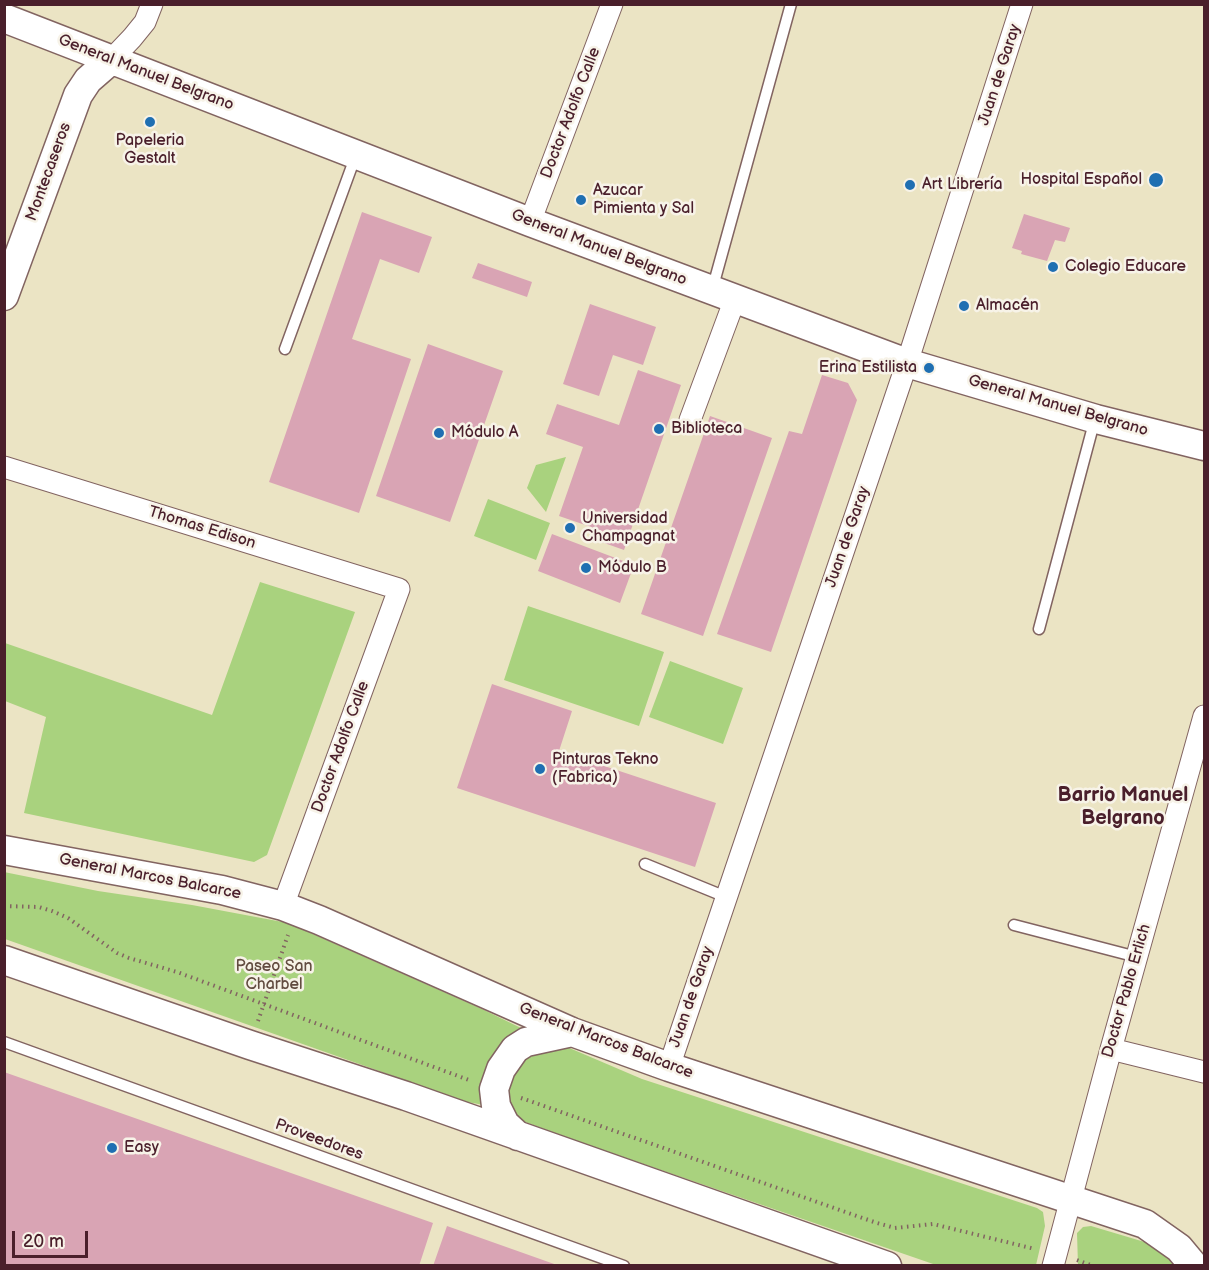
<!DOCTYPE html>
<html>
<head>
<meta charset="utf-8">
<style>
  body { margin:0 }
  #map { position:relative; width:1209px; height:1270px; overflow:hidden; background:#ebe4c4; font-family:"Balsamiq Sans",sans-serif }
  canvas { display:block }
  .frame { position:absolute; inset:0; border:6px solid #4a1f2b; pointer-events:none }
  .scale { position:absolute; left:12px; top:1231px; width:76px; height:27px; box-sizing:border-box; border:3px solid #4a1f2b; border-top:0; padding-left:8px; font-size:18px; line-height:21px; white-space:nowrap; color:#4a1f2b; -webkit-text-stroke:4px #f7f3e8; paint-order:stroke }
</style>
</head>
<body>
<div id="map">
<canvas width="1209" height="1270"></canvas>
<div class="frame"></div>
<div class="scale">20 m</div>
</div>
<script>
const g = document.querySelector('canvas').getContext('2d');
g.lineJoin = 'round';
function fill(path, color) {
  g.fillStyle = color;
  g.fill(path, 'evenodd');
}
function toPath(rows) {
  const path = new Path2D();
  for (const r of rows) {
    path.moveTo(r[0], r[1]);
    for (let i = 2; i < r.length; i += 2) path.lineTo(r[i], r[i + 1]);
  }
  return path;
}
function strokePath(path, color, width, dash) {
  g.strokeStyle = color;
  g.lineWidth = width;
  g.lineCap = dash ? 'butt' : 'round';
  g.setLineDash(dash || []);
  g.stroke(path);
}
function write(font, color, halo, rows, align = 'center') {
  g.font = font + ' "Balsamiq Sans",sans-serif';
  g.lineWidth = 5;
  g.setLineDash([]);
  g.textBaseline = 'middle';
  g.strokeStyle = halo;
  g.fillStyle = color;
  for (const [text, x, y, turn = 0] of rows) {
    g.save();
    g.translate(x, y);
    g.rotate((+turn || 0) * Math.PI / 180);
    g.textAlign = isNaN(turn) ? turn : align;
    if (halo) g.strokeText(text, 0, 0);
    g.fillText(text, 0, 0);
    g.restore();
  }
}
fill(toPath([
  [566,457,546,512,527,488,536,465],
  [488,499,550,523,536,560,474,536],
  [260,582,355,612,267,855,254,862,24,813,46,717,5,701,5,643,212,715],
  [528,606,664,652,639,726,504,680],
  [670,661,743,688,723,744,649,717],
  [4,872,98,891,192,905,288,923,482,1009,521,1028,522,1030,484,1105,467,1102,5,939],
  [560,1044,642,1079,1037,1208,1043,1212,1045,1226,1036,1265,936,1265,568,1138,520,1120,508,1113,503,1088,518,1060],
  [1091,1226,1148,1243,1182,1265,1078,1265,1077,1233,1083,1227]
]), '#a9d27e');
fill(toPath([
  [362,212,432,237,419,273,380,259,352,339,411,359,359,513,269,482],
  [1024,214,1070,228,1065,242,1055,240,1047,261,1021,254,1022,251,1012,248],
  [478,263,532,282,527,297,472,278],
  [590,304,656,327,643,365,613,355,599,396,563,384],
  [428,344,503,371,450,522,376,496],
  [638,370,681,385,624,550,593,539,597,529,559,516,583,447,546,434,557,404,619,425],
  [822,375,848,383,857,400,771,652,717,634,789,431,802,434],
  [710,416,772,438,703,636,641,614],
  [552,534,634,565,620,603,538,571],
  [492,684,572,711,559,751,716,803,695,867,457,788],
  [4,1072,433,1223,419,1266,4,1266],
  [447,1226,557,1265,557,1266,433,1266]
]), '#d9a4b4');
const lane = toPath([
  [712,290,791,4],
  [285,349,356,155],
  [1039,629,1095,419],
  [645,864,726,897],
  [1014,925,1137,957],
  [4,1042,624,1266]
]);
const street = toPath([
  [111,60,132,38,145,22,152,4],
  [530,222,612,4],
  [690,420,735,299],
  [4,467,399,589,283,906],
  [1111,1049,1204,1072],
  [669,1067,907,363,1022,4],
  [1053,1266,1111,1049,1204,716]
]);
const secondary = toPath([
  [4,18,530,222,907,363,1096,419,1204,446],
  [4,296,78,95,88,80,111,60],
  [4,850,222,890,283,906,319,920,572,1032,669,1067,1145,1224,1179,1248,1194,1266],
  [4,960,250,1045,406,1096,887,1266],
  [518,1136,505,1124,496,1106,494,1089,501,1069,515,1049,526,1042,572,1032]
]);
strokePath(lane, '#826461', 13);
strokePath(street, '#826461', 23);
strokePath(secondary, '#826461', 31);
strokePath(toPath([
  [4,906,39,907,52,911,68,918,117,953,129,958,177,972,469,1080],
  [258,1021,288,935],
  [521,1098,877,1223,895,1228,933,1224,1035,1249],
  [1077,1260,1093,1266],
  [1124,1266,1135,1266]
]), '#826461', 4, [1.5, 4.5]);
strokePath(lane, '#fff', 10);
strokePath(street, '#fff', 21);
strokePath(secondary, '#fff', 28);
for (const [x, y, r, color] of [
  [150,122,6,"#1f6fb2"],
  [1156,180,8,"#1f6fb2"],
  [910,185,6,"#1f6fb2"],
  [581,200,6,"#1f6fb2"],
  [1053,267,6,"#1f6fb2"],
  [964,306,6,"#1f6fb2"],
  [929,368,6,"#1f6fb2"],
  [659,429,6,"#1f6fb2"],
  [439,433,6,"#1f6fb2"],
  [570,528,6,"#1f6fb2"],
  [586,568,6,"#1f6fb2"],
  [540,769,6,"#1f6fb2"],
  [112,1148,6,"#1f6fb2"]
]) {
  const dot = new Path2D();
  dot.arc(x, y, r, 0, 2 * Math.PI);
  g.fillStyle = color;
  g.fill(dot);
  strokePath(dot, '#f7f3e8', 2);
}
write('16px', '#4a1f2b', '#f7f3e8', [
  ["General Manuel Belgrano",146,73,21],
  ["Juan de Garay",1000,75,-72],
  ["Doctor Adolfo Calle",571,113,-69],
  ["Montecaseros",49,172,-70],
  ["General Manuel Belgrano",599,248,21],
  ["General Manuel Belgrano",1058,406,16],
  ["Thomas Edison",202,528,17],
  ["Juan de Garay",848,537,-71],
  ["Doctor Adolfo Calle",341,747,-70],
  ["General Marcos Balcarce",150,877,11],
  ["Doctor Pablo Erlich",1127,991,-74],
  ["Juan de Garay",692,997,-71],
  ["General Marcos Balcarce",606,1041,21],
  ["Proveedores",319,1140,20]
]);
write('16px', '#4a1f2b', '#f7f3e8', [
  ["Papeleria",150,141,"center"],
  ["Gestalt",150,159,"center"],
  ["Hospital Español",1142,180,"right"],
  ["Art Librería",922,185],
  ["Azucar",593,191],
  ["Pimienta y Sal",593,209],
  ["Colegio Educare",1065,267],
  ["Almacén",976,306],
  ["Erina Estilista",917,368,"right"],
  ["Biblioteca",671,429],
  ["Módulo A",451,433],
  ["Universidad",582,519],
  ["Champagnat",582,537],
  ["Módulo B",598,568],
  ["Pinturas Tekno",552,760],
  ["(Fabrica)",552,778],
  ["Easy",124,1148]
], 'left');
write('16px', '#624c40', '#f7f3e8', [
  ["Paseo San",274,967],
  ["Charbel",274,985]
]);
write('bold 20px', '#4a1f2b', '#f7f3e8', [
  ["Barrio Manuel",1123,796],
  ["Belgrano",1123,819]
]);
</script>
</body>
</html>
